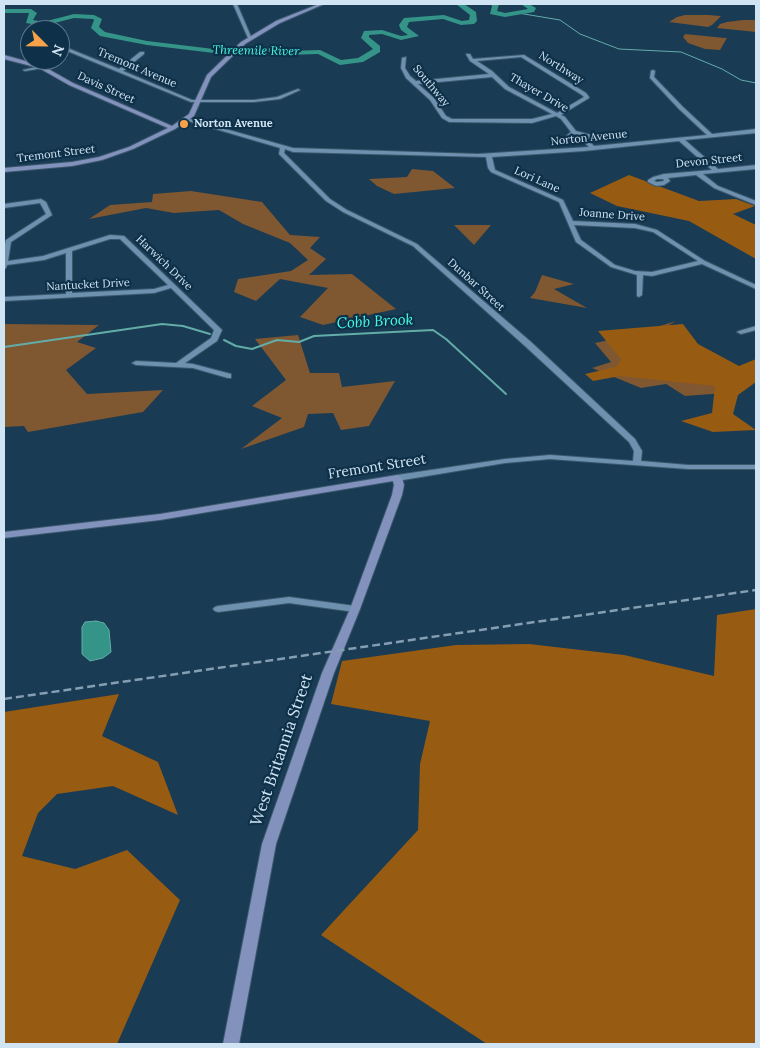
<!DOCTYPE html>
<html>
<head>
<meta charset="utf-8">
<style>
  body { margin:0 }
  #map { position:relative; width:760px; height:1048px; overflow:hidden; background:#193b54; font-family:Lora,serif }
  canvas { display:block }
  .frame { position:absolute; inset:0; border:5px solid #d1e4f4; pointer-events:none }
  .north { position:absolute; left:20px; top:20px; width:50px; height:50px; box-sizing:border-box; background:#0e3149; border:1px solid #5c798d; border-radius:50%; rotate:113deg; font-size:14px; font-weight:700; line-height:20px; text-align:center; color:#d1e4f4 }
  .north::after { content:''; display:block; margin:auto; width:18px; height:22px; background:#f7a149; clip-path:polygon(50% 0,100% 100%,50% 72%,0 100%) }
</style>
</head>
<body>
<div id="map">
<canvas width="760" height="1048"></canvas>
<div class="frame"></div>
<div class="north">N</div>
</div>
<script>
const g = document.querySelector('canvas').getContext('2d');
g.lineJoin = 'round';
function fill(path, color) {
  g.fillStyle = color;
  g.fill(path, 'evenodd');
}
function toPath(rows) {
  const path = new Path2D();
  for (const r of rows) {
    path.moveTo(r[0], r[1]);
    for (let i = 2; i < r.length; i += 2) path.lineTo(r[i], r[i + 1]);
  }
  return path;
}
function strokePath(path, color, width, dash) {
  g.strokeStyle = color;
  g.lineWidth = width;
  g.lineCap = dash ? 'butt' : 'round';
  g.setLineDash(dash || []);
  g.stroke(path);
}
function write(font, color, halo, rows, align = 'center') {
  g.font = font + ' Lora,serif';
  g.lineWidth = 4.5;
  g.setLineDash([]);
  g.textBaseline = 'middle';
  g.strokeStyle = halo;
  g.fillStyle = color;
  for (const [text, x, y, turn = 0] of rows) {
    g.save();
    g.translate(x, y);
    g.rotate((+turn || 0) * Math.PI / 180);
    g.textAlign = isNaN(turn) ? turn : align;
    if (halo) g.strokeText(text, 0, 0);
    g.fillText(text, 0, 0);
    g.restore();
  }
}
fill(toPath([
  [685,15,708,15,721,16,712,25,708,27,669,22,677,17],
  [743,20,756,20,756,32,717,28,720,24,727,22],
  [685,34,725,38,727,38,720,50,705,49,688,43,683,37],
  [412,169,433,171,455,188,394,194,377,186,369,179,407,177],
  [191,191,262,202,290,235,320,237,310,248,326,259,309,275,352,274,396,309,323,325,300,317,328,288,280,279,256,301,234,292,238,279,291,271,308,260,290,243,243,224,219,210,174,213,146,208,89,219,110,205,152,202,153,194],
  [454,225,491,225,474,245],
  [542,275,574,284,554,289,587,308,530,298,535,292],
  [676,321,639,342,677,348,726,393,685,396,666,384,641,388,592,368,611,362,595,343,629,336],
  [4,324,99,325,77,342,96,348,66,370,87,394,163,390,143,412,28,432,24,426,4,427],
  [298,335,310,373,339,373,342,387,395,381,369,426,341,430,333,413,308,414,304,427,241,449,282,418,252,406,286,380,255,339]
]), '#7f5731');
fill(toPath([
  [629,175,699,201,736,199,755,206,733,214,756,225,756,259,689,221,617,206,590,193],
  [683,324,698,344,739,366,756,359,756,382,738,395,733,414,756,430,713,432,681,421,712,413,715,386,620,376,593,381,585,374,616,367,621,359,598,331],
  [756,609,756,1044,487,1044,321,935,418,830,420,764,430,721,331,704,342,661,456,645,529,644,624,655,714,676,717,615],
  [119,694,102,736,158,762,178,815,113,786,57,794,38,813,22,856,75,869,127,850,180,900,117,1044,4,1044,4,712]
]), '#985b12');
const water = toPath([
  [96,621,104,623,109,630,111,652,103,658,90,661,82,654,82,627,85,622,96,621]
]);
fill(water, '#349488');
strokePath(water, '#63aca8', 1);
strokePath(toPath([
  [518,13,560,20,580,34,619,49,681,52,722,69,741,80,756,83]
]), '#63aca8', 1);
strokePath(toPath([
  [224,340,236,346,252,349,277,340,299,342,314,336,433,330,446,339,506,394],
  [4,347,162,324,183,326,210,334]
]), '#63aca8', 2);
fill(toPath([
  [456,4,464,4,476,12,477,21,474,24,461,25,443,19,409,22,407,27,419,36,401,40,382,34,369,35,369,37,380,46,380,52,363,62,340,65,318,54,287,55,263,51,222,54,147,45,100,36,91,28,94,20,93,19,74,18,43,26,26,23,29,13,4,13,4,9,31,9,37,13,33,20,43,22,74,14,94,15,102,19,99,27,105,32,147,41,222,50,263,47,287,51,320,50,341,60,358,58,373,49,361,38,364,31,382,30,401,36,408,35,401,30,399,25,404,18,444,15,462,21,469,20,470,15,456,4],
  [491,4,499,4,497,11,505,13,528,9,521,4,529,4,536,8,534,12,505,17,490,14,492,6,491,4]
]), '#349488');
const street = toPath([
  [233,4,237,4,252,39,248,38,233,4],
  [60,45,119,69,140,52,144,52,144,54,123,71,192,100,254,100,277,97,298,89,300,90,280,99,254,102,191,102,60,48,60,45],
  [466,54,470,54,473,59,524,55,586,93,589,97,589,98,561,115,565,117,576,131,591,135,593,138,590,142,594,146,707,135,679,109,650,78,651,71,653,70,655,71,654,77,683,107,712,134,756,129,756,133,685,140,718,169,756,165,756,169,703,174,718,186,756,201,756,205,714,188,696,175,668,178,670,181,664,185,656,186,648,182,648,180,653,177,664,174,712,170,679,141,584,151,492,157,495,170,563,200,573,221,635,224,657,230,705,261,756,285,756,289,702,264,652,276,643,275,642,295,639,297,637,296,637,275,611,267,576,242,559,202,491,172,488,168,486,157,293,152,285,149,284,153,330,199,347,210,417,244,531,342,635,439,642,451,641,461,688,465,756,465,756,469,688,469,550,459,505,463,397,481,394,480,393,478,397,475,505,459,550,455,633,461,634,451,629,442,525,346,413,246,343,212,326,201,279,154,280,148,185,120,190,119,293,148,478,154,589,147,585,143,568,139,566,136,571,132,561,119,556,116,532,123,449,122,442,118,430,100,406,78,401,68,402,58,406,57,405,68,410,76,416,81,489,74,470,61,466,54],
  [521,57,582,95,584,97,557,113,509,87,492,71,477,61,521,57],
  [492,77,505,89,552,114,532,119,452,119,446,116,434,98,418,84,492,77],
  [575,134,587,137,587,138,586,140,572,137,575,134],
  [657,179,663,179,664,181,657,182,654,181,657,179],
  [574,225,635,228,653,232,698,261,652,272,635,271,615,265,581,240,574,225],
  [41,66,43,67,43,68,25,71,23,70,41,66],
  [41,199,46,202,52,215,11,242,8,261,43,256,110,235,124,236,222,330,217,341,185,363,193,364,231,374,231,378,228,378,193,368,136,365,132,363,136,361,176,363,211,338,214,330,171,288,154,293,4,301,4,297,66,294,66,253,44,260,7,265,6,268,4,269,4,248,6,240,46,214,40,203,4,208,4,204,41,199],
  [110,239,120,239,168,285,154,289,72,293,72,251,110,239],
  [756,326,756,330,741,334,737,332,739,331,756,326],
  [289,597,355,606,358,607,360,609,358,611,355,612,289,603,218,612,215,611,213,609,215,607,218,606,289,597]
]);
const secondary = toPath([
  [319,4,324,4,280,23,245,44,211,77,194,116,175,129,133,149,102,160,72,166,4,172,4,168,72,162,99,157,129,147,168,128,69,85,39,68,4,59,4,55,43,66,73,83,172,126,189,114,207,75,241,42,276,21,319,4],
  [397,475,402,478,404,485,402,495,360,609,334,673,276,844,239,1044,223,1044,262,844,322,673,350,609,392,495,394,485,393,481,160,520,4,538,4,532,160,514,397,475]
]);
strokePath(street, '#3b586d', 2);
strokePath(secondary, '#3b586d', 2);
fill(street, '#6d91ae');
fill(secondary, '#8292bc');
strokePath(toPath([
  [4,699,756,590]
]), '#859eb2', 2.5, [8, 4]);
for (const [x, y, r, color] of [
  [184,124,5,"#f7a149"]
]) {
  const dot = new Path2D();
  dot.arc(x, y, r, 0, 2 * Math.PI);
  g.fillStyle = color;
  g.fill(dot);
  strokePath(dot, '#0e3149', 2);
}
write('11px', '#d1e4f4', '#0e3149', [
  ["Tremont Avenue",137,68,23],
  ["Northway",561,68,32],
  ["Southway",431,86,50],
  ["Davis Street",106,88,24],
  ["Thayer Drive",539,93,30],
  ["Norton Avenue",589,138,-6],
  ["Tremont Street",56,154,-7],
  ["Devon Street",709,161,-6],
  ["Lori Lane",537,180,24],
  ["Joanne Drive",612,215,4],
  ["Harwich Drive",164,263,44],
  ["Nantucket Drive",88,285,-3],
  ["Dunbar Street",476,285,42]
]);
write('bold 11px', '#d1e4f4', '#0e3149', [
  ["Norton Avenue",194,124]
], 'left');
write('italic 12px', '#46f9e4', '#0e3149', [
  ["Threemile River",256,51,1]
]);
write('14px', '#d1e4f4', '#0e3149', [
  ["Fremont Street",377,467,-9]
]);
write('italic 15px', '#46f9e4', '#0e3149', [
  ["Cobb Brook",375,322,-3]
]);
write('16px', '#d1e4f4', '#0e3149', [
  ["West Britannia Street",282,750,-71]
]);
</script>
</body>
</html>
